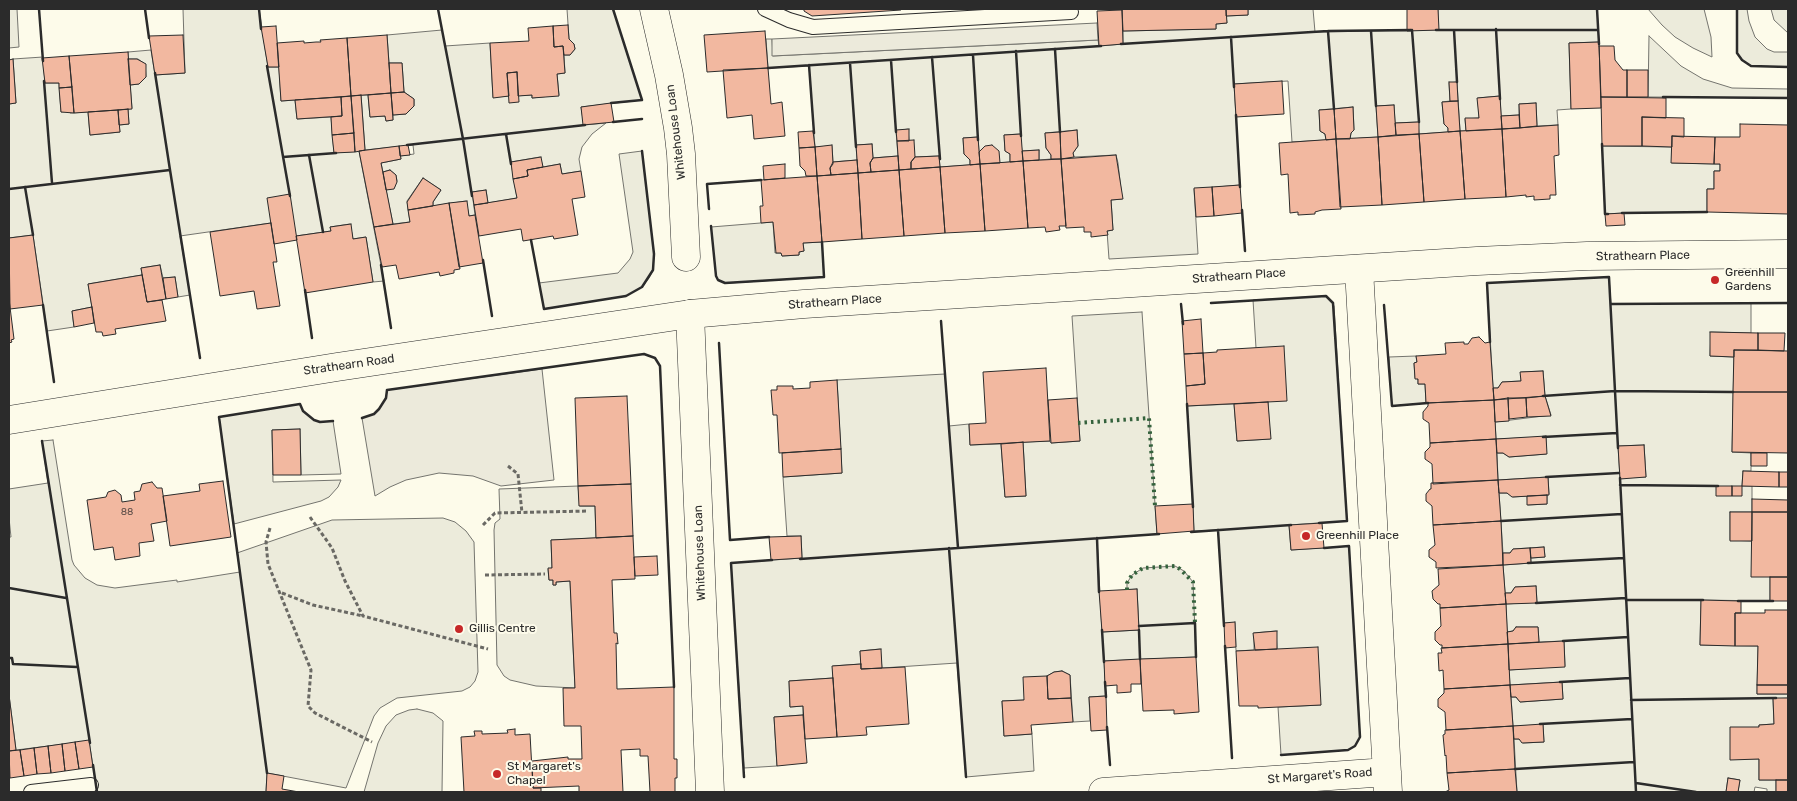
<!DOCTYPE html>
<html>
<head>
<meta charset="utf-8">
<style>
  body { margin:0 }
  #map { position:relative; width:1797px; height:801px; overflow:hidden; background:#fdfbea; font-family:Rubik,sans-serif }
  canvas { display:block }
  .frame { position:absolute; inset:0; border:10px solid #2b2b2b; pointer-events:none }
</style>
</head>
<body>
<div id="map">
<canvas width="1797" height="801"></canvas>
<div class="frame"></div>
</div>
<script>
const g = document.querySelector('canvas').getContext('2d');
g.lineJoin = 'round';
function fill(path, color) {
  g.fillStyle = color;
  g.fill(path, 'evenodd');
}
function toPath(rows) {
  const path = new Path2D();
  for (const r of rows) {
    path.moveTo(r[0], r[1]);
    for (let i = 2; i < r.length; i += 2) path.lineTo(r[i], r[i + 1]);
  }
  return path;
}
function strokePath(path, color, width, dash) {
  g.strokeStyle = color;
  g.lineWidth = width;
  g.lineCap = dash ? 'butt' : 'round';
  g.setLineDash(dash || []);
  g.stroke(path);
}
function write(font, color, halo, rows, align = 'center') {
  g.font = font + ' Rubik,sans-serif';
  g.lineWidth = 4;
  g.setLineDash([]);
  g.textBaseline = 'middle';
  g.strokeStyle = halo;
  g.fillStyle = color;
  for (const [text, x, y, turn = 0] of rows) {
    g.save();
    g.translate(x, y);
    g.rotate((+turn || 0) * Math.PI / 180);
    g.textAlign = isNaN(turn) ? turn : align;
    if (halo) g.strokeText(text, 0, 0);
    g.fillText(text, 0, 0);
    g.restore();
  }
}
const green = toPath([
  [9,9,17,9,19,47,9,48,9,9],
  [183,9,259,9,268,67,279,67,281,101,295,100,297,119,331,117,334,153,359,151,384,281,373,282,366,237,353,239,350,224,330,227,331,231,296,236,271,223,180,236,190,295,178,297,175,277,163,278,160,265,141,268,142,275,88,284,92,307,72,311,74,327,47,331,33,235,9,238,9,104,16,103,13,59,43,57,45,83,59,83,61,112,69,111,70,113,88,112,90,135,120,132,119,125,129,124,128,109,132,108,130,85,139,84,146,77,145,64,138,59,128,59,128,52,151,50,155,75,185,73,183,9],
  [567,9,613,9,642,100,581,107,584,125,606,123,592,134,582,147,579,159,581,171,562,174,560,164,543,167,540,157,511,162,517,198,488,203,486,190,472,192,475,215,469,216,466,201,433,206,433,202,441,190,423,178,407,201,410,222,393,224,386,190,394,188,397,181,396,175,390,170,383,172,381,163,401,159,400,156,414,154,413,145,365,150,361,95,368,95,370,117,385,116,386,121,393,120,393,115,406,114,414,106,414,99,404,92,402,63,389,63,387,35,442,30,445,46,490,43,493,97,532,95,532,98,559,95,557,74,565,73,564,55,570,55,575,49,574,44,569,39,567,9],
  [1248,9,1313,9,1315,32,1438,30,1438,9,1597,9,1599,42,1569,43,1571,109,1557,110,1558,125,1537,126,1536,103,1519,104,1519,115,1501,116,1500,96,1478,98,1479,118,1465,119,1466,131,1460,131,1457,82,1449,83,1450,101,1442,102,1444,124,1448,128,1448,132,1419,134,1418,122,1395,123,1394,105,1376,106,1378,137,1350,139,1351,133,1354,130,1353,107,1319,110,1320,131,1325,134,1326,140,1292,142,1288,81,1234,84,1240,185,1194,189,1198,254,1109,259,1107,231,1113,230,1111,200,1122,199,1118,163,1116,155,1074,157,1073,153,1078,146,1077,130,1045,133,1046,148,1051,155,1051,159,1039,160,1039,150,1022,151,1020,134,1004,135,1005,151,1010,154,1010,162,1000,163,979,152,978,137,963,138,964,154,970,160,970,165,940,167,939,156,915,157,909,141,908,129,896,131,898,156,873,158,872,144,856,145,857,160,833,162,832,146,815,147,809,66,768,68,766,39,772,39,773,56,1098,40,1099,46,1123,44,1123,31,1216,29,1216,24,1227,23,1226,16,1248,15,1248,9],
  [1648,9,1704,9,1711,37,1712,57,1693,48,1675,37,1662,25,1648,9],
  [1737,9,1747,9,1749,21,1755,37,1767,49,1774,52,1788,52,1788,67,1751,66,1742,60,1737,53,1737,9],
  [1771,9,1788,9,1788,33,1774,20,1771,9],
  [1649,36,1681,66,1703,79,1732,88,1788,89,1788,98,1648,97,1649,36],
  [1602,146,1672,147,1672,163,1720,164,1720,171,1714,171,1714,189,1707,189,1707,212,1624,213,1605,214,1602,146],
  [642,151,654,254,653,270,649,278,642,287,626,296,544,309,539,283,618,273,630,259,633,252,619,154,642,151],
  [773,222,775,253,781,253,782,256,799,255,799,252,804,251,803,243,822,242,824,277,730,283,725,283,718,280,716,276,711,227,773,222],
  [1609,277,1611,304,1751,303,1751,333,1711,332,1710,356,1734,357,1732,452,1751,453,1751,471,1743,471,1742,486,1752,486,1752,512,1730,512,1730,540,1752,541,1770,577,1770,601,1701,600,1700,645,1758,646,1757,694,1788,694,1788,698,1773,699,1774,724,1759,725,1759,727,1730,759,1759,759,1759,780,1776,780,1776,792,1767,792,1767,789,1755,787,1754,792,1738,792,1740,780,1728,778,1726,792,1517,792,1514,739,1519,739,1523,743,1544,742,1543,725,1513,726,1511,697,1516,697,1520,702,1563,699,1562,682,1510,685,1509,670,1565,666,1564,641,1539,642,1538,627,1516,627,1513,631,1507,632,1506,604,1537,602,1536,586,1515,587,1511,593,1505,593,1503,565,1531,563,1531,558,1545,557,1544,547,1513,549,1510,553,1503,553,1499,493,1507,493,1513,497,1527,496,1528,505,1547,504,1547,495,1549,494,1548,477,1498,480,1497,453,1503,453,1509,457,1546,454,1546,437,1496,439,1495,422,1551,415,1545,396,1543,371,1521,372,1521,381,1502,382,1498,388,1493,388,1487,283,1609,277],
  [1644,445,1646,477,1620,478,1618,446,1644,445],
  [1326,296,1330,299,1334,306,1347,521,1289,525,1291,550,1349,546,1360,737,1355,746,1348,750,1281,755,1278,707,1321,705,1277,649,1276,631,1254,633,1254,650,1236,651,1235,623,1224,623,1218,530,1194,531,1187,406,1234,404,1237,441,1270,439,1268,402,1256,348,1253,300,1326,296],
  [1142,312,1157,534,1097,538,1102,632,1139,630,1137,589,1127,590,1127,583,1132,575,1143,568,1175,566,1184,571,1193,582,1196,657,1104,661,1106,696,1089,697,1090,721,1073,722,1070,675,1062,671,1054,672,1047,676,1024,700,1002,701,1004,736,1032,734,1034,771,966,777,957,663,882,668,880,649,860,651,861,664,833,666,833,678,789,681,790,707,803,706,803,715,774,717,777,766,744,768,731,563,802,558,801,536,787,536,783,477,842,473,837,380,945,374,949,426,969,424,970,445,1001,444,1005,497,1026,496,1023,442,1050,441,1051,443,1080,441,1072,316,1142,312],
  [1416,356,1417,362,1414,363,1415,378,1418,379,1418,384,1425,384,1426,403,1392,406,1389,357,1416,356],
  [300,404,303,411,314,420,320,422,333,421,341,474,301,475,300,429,272,430,273,482,341,480,338,487,329,497,321,501,234,524,219,417,300,404],
  [53,440,72,560,74,565,85,578,97,585,115,588,177,580,177,582,240,572,237,553,332,520,443,518,455,522,466,531,474,542,478,672,475,681,470,687,462,691,397,698,380,708,374,716,346,788,267,773,266,792,97,792,89,741,16,750,9,695,9,537,11,537,9,518,9,489,48,483,42,441,53,440],
  [578,486,580,506,595,506,596,538,551,540,552,568,548,569,549,580,553,580,553,585,556,585,556,582,570,581,575,688,536,686,510,680,504,676,497,665,494,530,495,523,500,519,499,489,578,486],
  [417,709,433,713,443,721,442,792,364,792,378,743,386,726,396,715,409,710,417,709]
]);
fill(green, '#ecebdb');
strokePath(green, '#74746e', 1);
const parking = toPath([
  [1097,23,1098,40,772,56,772,39,1097,23],
  [542,369,554,480,501,486,473,476,439,473,406,480,390,487,375,496,362,418,374,414,379,409,386,398,387,390,542,369]
]);
fill(parking, '#eceadb');
strokePath(parking, '#74746e', 1);
const building = toPath([
  [804,9,902,9,901,10,812,16,804,11,804,9],
  [1122,9,1226,9,1227,23,1216,24,1216,29,1123,31,1122,9],
  [1226,9,1248,9,1248,15,1226,16,1226,9],
  [1407,9,1438,9,1439,30,1407,31,1407,9],
  [1122,10,1123,44,1099,46,1097,11,1122,10],
  [568,25,569,39,574,44,575,49,570,55,564,55,563,46,554,47,553,26,568,25],
  [276,26,279,67,268,67,261,27,276,26],
  [553,26,554,47,563,46,565,73,557,74,559,96,532,98,532,95,518,96,517,72,507,73,509,96,493,98,490,43,529,41,528,28,553,26],
  [765,31,768,68,707,72,704,35,765,31],
  [183,35,185,73,155,75,149,36,183,35],
  [387,35,391,93,351,96,347,38,387,35],
  [347,38,351,96,281,101,277,43,304,41,304,43,316,42,321,42,320,40,347,38],
  [1599,42,1601,108,1571,109,1569,43,1599,42],
  [1599,46,1614,46,1615,60,1623,70,1627,70,1627,97,1601,97,1599,46],
  [128,52,132,109,74,113,69,56,128,52],
  [69,56,72,87,59,88,59,83,45,83,42,58,69,56],
  [13,59,16,103,9,104,9,60,13,59],
  [128,59,137,59,146,64,146,77,139,84,130,85,128,59],
  [389,63,402,63,404,92,391,93,389,63],
  [768,68,771,104,782,102,785,136,754,139,752,115,727,118,723,70,768,68],
  [1627,70,1648,70,1648,97,1627,97,1627,70],
  [517,72,519,102,509,103,507,73,517,72],
  [1282,81,1284,114,1236,117,1234,84,1282,81],
  [1449,82,1457,82,1458,101,1450,101,1449,82],
  [72,87,74,113,61,112,59,88,72,87],
  [404,92,414,99,414,106,406,114,393,115,391,93,404,92],
  [391,93,393,120,386,121,385,116,370,117,368,95,391,93],
  [361,95,365,150,355,152,351,96,361,95],
  [351,96,354,133,332,135,331,117,342,116,341,97,351,96],
  [1500,96,1502,129,1466,131,1465,118,1479,118,1477,98,1500,96],
  [341,97,342,116,297,119,295,100,341,97],
  [1601,97,1666,98,1666,118,1642,117,1642,146,1602,146,1601,97],
  [1458,101,1460,131,1448,132,1448,128,1444,124,1442,102,1458,101],
  [611,103,614,122,583,125,581,107,611,103],
  [1536,103,1537,126,1520,128,1519,104,1536,103],
  [1394,105,1396,135,1378,137,1376,106,1394,105],
  [1353,107,1354,130,1351,133,1350,139,1336,139,1334,109,1353,107],
  [128,109,129,124,119,125,118,110,128,109],
  [1334,109,1336,139,1326,140,1325,134,1320,131,1319,110,1334,109],
  [118,110,120,132,90,135,88,112,118,110],
  [1519,115,1520,128,1502,129,1501,116,1519,115],
  [1642,117,1684,118,1684,137,1672,136,1672,147,1642,146,1642,117],
  [1419,122,1419,134,1396,135,1395,123,1419,122],
  [1740,124,1788,125,1788,214,1707,212,1707,189,1714,189,1714,171,1720,171,1720,164,1714,164,1715,137,1740,137,1740,124],
  [1558,125,1559,155,1554,156,1556,195,1550,195,1550,199,1534,200,1534,196,1526,197,1526,195,1506,197,1502,129,1558,125],
  [909,129,909,141,897,141,896,130,909,129],
  [1502,129,1506,197,1465,199,1460,131,1502,129],
  [1077,130,1078,146,1073,153,1074,157,1061,159,1060,132,1077,130],
  [813,131,815,147,799,148,798,132,813,131],
  [1460,131,1465,199,1424,202,1419,134,1460,131],
  [1060,132,1061,159,1051,159,1051,155,1046,148,1045,133,1060,132],
  [354,133,355,152,334,153,332,135,354,133],
  [1021,134,1023,161,1010,162,1010,154,1005,151,1004,135,1021,134],
  [1419,134,1424,202,1382,205,1378,137,1419,134],
  [1672,136,1715,137,1714,164,1671,163,1672,136],
  [978,137,980,164,970,165,970,160,964,154,963,138,978,137],
  [1378,137,1382,205,1340,207,1336,139,1378,137],
  [1336,139,1341,209,1322,210,1315,212,1315,214,1298,215,1298,212,1290,213,1288,174,1281,175,1279,143,1336,139],
  [914,140,915,157,911,162,911,169,899,170,897,141,914,140],
  [872,144,873,158,870,163,871,172,858,173,856,145,872,144],
  [408,145,410,155,400,156,399,146,408,145],
  [832,145,833,164,830,168,831,175,817,176,815,147,832,145],
  [992,145,999,151,1000,163,980,164,979,152,985,146,992,145],
  [399,146,401,159,381,163,393,224,374,227,359,151,399,146],
  [815,147,817,176,806,176,805,171,800,166,799,148,815,147],
  [1039,150,1039,160,1023,161,1022,151,1039,150],
  [1116,155,1123,199,1111,200,1113,230,1107,231,1108,235,1091,237,1091,232,1084,232,1084,227,1066,228,1061,159,1116,155],
  [898,156,899,170,871,172,870,163,873,158,898,156],
  [939,156,940,167,911,169,911,162,915,157,939,156],
  [541,157,543,167,527,170,528,176,513,179,511,162,541,157],
  [1061,159,1066,226,1059,226,1060,230,1046,232,1045,227,1028,228,1023,161,1061,159],
  [857,160,858,173,831,175,830,168,833,162,857,160],
  [1023,161,1028,228,985,231,980,164,1023,161],
  [560,164,562,174,581,171,585,197,572,199,578,235,554,239,553,236,523,241,521,229,479,236,474,205,517,198,513,179,528,176,527,170,560,164],
  [785,164,785,178,764,180,763,166,785,164],
  [980,164,985,231,945,233,940,167,980,164],
  [940,167,945,233,904,236,899,170,940,167],
  [390,170,396,175,397,182,394,189,386,190,383,172,390,170],
  [899,170,904,236,862,239,858,173,899,170],
  [858,173,862,239,822,242,817,176,858,173],
  [817,176,822,242,803,243,804,251,799,252,799,255,782,256,781,253,776,253,773,222,761,223,760,206,763,206,761,180,817,176],
  [423,178,441,190,433,202,433,206,408,210,407,202,423,178],
  [1240,185,1242,213,1214,216,1212,187,1240,185],
  [1212,187,1214,216,1196,217,1194,188,1212,187],
  [486,190,488,203,474,205,472,192,486,190],
  [290,194,297,240,274,244,267,198,290,194],
  [467,201,469,216,475,215,483,263,459,267,449,203,467,201],
  [449,203,460,269,454,270,454,273,440,276,439,272,399,279,396,265,382,267,374,227,410,222,408,210,449,203],
  [1624,213,1625,225,1606,226,1605,214,1624,213],
  [271,223,277,262,273,262,280,306,257,309,254,291,220,296,210,232,271,223],
  [351,224,353,239,366,237,373,282,305,293,296,236,331,231,330,227,351,224],
  [33,235,43,305,10,309,9,238,33,235],
  [160,265,166,299,147,302,141,268,160,265],
  [142,275,147,302,162,300,166,321,115,329,116,334,103,336,102,332,96,332,88,284,142,275],
  [175,277,178,297,166,299,163,278,175,277],
  [9,299,14,339,11,340,12,342,9,343,9,299],
  [92,307,94,323,74,327,72,311,92,307],
  [1201,319,1203,353,1184,354,1182,321,1201,319],
  [1710,332,1758,333,1758,350,1734,350,1734,357,1710,356,1710,332],
  [1758,333,1785,333,1784,351,1758,350,1758,333],
  [1479,337,1485,343,1490,342,1494,400,1426,403,1425,384,1418,384,1418,379,1415,379,1414,363,1417,362,1416,356,1446,354,1445,343,1464,342,1464,344,1468,344,1472,338,1479,337],
  [1284,346,1287,401,1187,406,1186,386,1205,384,1203,353,1217,352,1217,350,1284,346],
  [1734,350,1788,351,1788,392,1733,392,1734,350],
  [1203,353,1205,384,1186,386,1184,354,1203,353],
  [1046,368,1050,441,970,445,969,424,986,423,983,372,1046,368],
  [1543,371,1545,396,1494,400,1493,388,1498,388,1502,382,1521,381,1520,372,1543,371],
  [837,380,841,449,779,453,777,415,773,415,771,390,777,390,777,386,793,386,793,389,810,388,810,382,837,380],
  [1733,392,1788,392,1788,453,1732,452,1733,392],
  [627,396,631,484,578,486,575,398,627,396],
  [1545,396,1551,416,1527,417,1526,398,1545,396],
  [1077,398,1080,441,1051,443,1048,400,1077,398],
  [1508,398,1509,421,1495,422,1494,400,1508,398],
  [1508,398,1526,398,1527,417,1509,419,1508,398],
  [1494,400,1496,439,1430,443,1429,423,1423,419,1423,412,1428,406,1428,403,1494,400],
  [1268,402,1271,439,1237,441,1234,404,1268,402],
  [300,429,301,475,273,475,272,430,300,429],
  [1546,436,1547,454,1509,457,1503,453,1497,453,1496,439,1546,436],
  [1496,439,1498,480,1433,484,1432,464,1425,459,1425,452,1430,447,1430,443,1496,439],
  [1023,442,1026,496,1005,497,1001,444,1023,442],
  [1644,445,1646,477,1620,479,1618,446,1644,445],
  [841,449,842,473,783,477,782,453,841,449],
  [1751,453,1767,453,1767,466,1751,466,1751,453],
  [1743,471,1779,472,1779,487,1742,486,1743,471],
  [1779,472,1788,472,1788,487,1779,487,1779,472],
  [1548,477,1549,495,1512,497,1507,493,1499,493,1498,480,1548,477],
  [1498,480,1501,521,1433,525,1432,506,1426,501,1426,494,1430,489,1431,489,1431,483,1498,480],
  [223,481,231,537,170,546,163,496,200,491,199,484,223,481],
  [152,482,157,488,162,488,167,521,151,524,154,541,139,543,140,556,115,560,113,547,94,550,87,500,106,497,108,492,115,490,121,495,122,502,135,500,134,492,140,491,142,484,152,482],
  [631,484,633,536,596,538,595,506,579,506,578,486,631,484],
  [1716,486,1732,486,1732,496,1716,496,1716,486],
  [1732,486,1742,486,1742,496,1732,496,1732,486],
  [1547,495,1547,504,1527,505,1527,496,1547,495],
  [1752,499,1788,500,1788,512,1752,512,1752,499],
  [1193,504,1194,531,1157,534,1155,506,1193,504],
  [1730,512,1752,512,1752,541,1730,541,1730,512],
  [1752,512,1788,512,1788,577,1751,577,1752,512],
  [1501,521,1503,565,1436,568,1436,562,1429,557,1429,550,1435,545,1433,525,1501,521],
  [1322,523,1324,548,1291,550,1289,525,1322,523],
  [633,536,635,579,612,580,614,633,617,633,618,644,616,643,617,689,674,687,674,759,677,759,677,778,675,778,675,792,650,792,648,756,640,756,640,749,621,750,623,792,579,792,579,786,533,788,532,761,568,757,568,759,582,759,581,726,564,726,563,688,575,688,570,581,556,582,556,585,553,585,553,580,549,580,548,568,552,568,551,540,633,536],
  [801,536,802,558,771,560,769,537,801,536],
  [1544,547,1545,557,1531,558,1530,548,1544,547],
  [1530,548,1531,563,1503,565,1503,553,1510,553,1513,549,1530,548],
  [657,556,658,575,635,576,634,557,657,556],
  [1503,565,1506,604,1440,608,1440,604,1438,604,1433,599,1432,591,1439,585,1438,569,1503,565],
  [1770,577,1788,577,1788,601,1770,601,1770,577],
  [1536,586,1537,603,1506,604,1505,593,1511,593,1515,587,1536,586],
  [1137,589,1139,630,1102,632,1099,591,1137,589],
  [1701,600,1741,601,1741,613,1735,613,1735,646,1700,645,1701,600],
  [1506,604,1508,644,1442,648,1442,645,1440,645,1435,640,1435,632,1441,626,1440,608,1506,604],
  [1765,610,1788,610,1788,685,1757,685,1758,646,1735,646,1735,613,1765,613,1765,610],
  [1235,622,1236,647,1225,648,1224,623,1235,622],
  [1516,627,1538,627,1539,642,1508,644,1507,632,1513,631,1516,627],
  [1277,631,1277,649,1255,650,1253,633,1277,631],
  [1564,641,1565,667,1509,670,1508,644,1564,641],
  [1508,644,1510,685,1444,689,1443,670,1439,671,1438,653,1442,653,1441,648,1508,644],
  [1318,647,1321,705,1258,708,1258,706,1239,706,1236,651,1318,647],
  [881,649,882,668,861,669,860,651,881,649],
  [1196,657,1199,712,1174,714,1174,710,1143,711,1140,659,1196,657],
  [1140,659,1141,684,1131,684,1131,692,1117,693,1117,685,1105,686,1104,661,1140,659],
  [861,664,861,669,905,667,909,724,866,727,867,735,837,737,832,666,861,664],
  [1062,671,1070,675,1071,698,1048,699,1047,676,1054,672,1062,671],
  [1047,676,1048,699,1071,698,1073,722,1031,725,1032,734,1004,736,1002,701,1024,700,1023,677,1047,676],
  [833,678,837,737,805,739,803,706,790,707,789,681,833,678],
  [1562,682,1563,699,1520,702,1516,697,1511,697,1510,685,1562,682],
  [1510,685,1513,726,1446,730,1445,712,1438,707,1438,699,1444,693,1444,689,1510,685],
  [1757,685,1788,685,1788,694,1757,694,1757,685],
  [9,695,16,750,9,751,9,695],
  [1106,696,1107,730,1091,731,1089,697,1106,696],
  [1773,698,1788,698,1788,780,1759,780,1759,759,1730,760,1730,727,1759,727,1759,725,1774,724,1773,698],
  [803,715,807,763,777,766,774,717,803,715],
  [1543,724,1544,742,1522,743,1519,739,1514,739,1513,726,1543,724],
  [1513,726,1515,769,1447,773,1446,755,1445,756,1443,735,1445,734,1445,730,1513,726],
  [515,729,515,735,530,734,533,788,541,788,541,792,464,792,461,737,475,736,474,731,482,731,482,734,508,733,507,730,515,729],
  [89,740,93,767,79,769,75,742,89,740],
  [75,742,79,769,65,771,62,744,75,742],
  [62,744,65,771,51,773,48,746,62,744],
  [48,746,51,773,37,774,34,748,48,746],
  [34,748,37,774,24,776,20,750,34,748],
  [20,750,24,776,10,778,9,751,20,750],
  [1515,769,1517,792,1445,792,1449,790,1447,773,1515,769],
  [267,773,284,776,282,789,299,792,266,792,267,773],
  [1728,778,1740,780,1738,792,1726,792,1728,778],
  [1776,780,1788,780,1788,792,1776,792,1776,780]
]);
fill(building, '#f2b8a0');
strokePath(building, '#2b2b2b', 1);
const service = toPath([
  [765,9,789,20,813,27,1071,12],
  [31,792,91,785]
]);
const minor = toPath([
  [654,9,669,75,678,128,681,154,686,257],
  [1359,269,1388,792],
  [690,314,710,792],
  [1103,792,1387,772]
]);
const tertiary = toPath([
  [9,420,337,367,690,314,804,304,1477,261,1587,256,1788,254]
]);
strokePath(service, '#2b2b2b', 16);
strokePath(minor, '#2b2b2b', 29);
strokePath(tertiary, '#2b2b2b', 29);
strokePath(toPath([
  [508,466,518,474,522,513],
  [310,517,332,548,345,581,363,616,488,649],
  [483,525,495,513,588,511],
  [270,528,266,542,268,564,311,670,308,706,315,713,372,742],
  [485,575,545,574],
  [282,593,313,605,363,616]
]), '#6a6964', 3, [4, 2.5]);
strokePath(service, '#fdfbea', 14);
strokePath(minor, '#fdfbea', 28);
strokePath(tertiary, '#fdfbea', 28);
strokePath(toPath([
  [1078,423,1149,418,1155,506],
  [1127,590,1127,583,1132,575,1143,568,1175,566,1180,569,1193,582,1195,623]
]), '#34623c', 4, [2.5, 4]);
strokePath(toPath([
  [39,9,43,61],
  [145,9,149,38],
  [259,9,261,29],
  [438,9,463,139,472,196],
  [1597,9,1599,44],
  [1737,9,1737,53,1742,60,1751,66,1788,67],
  [1496,29,1500,99],
  [1412,30,1419,122],
  [1436,30,1598,30],
  [1454,30,1457,82],
  [1328,31,1334,109],
  [1371,31,1376,106],
  [1231,37,1234,87],
  [1121,44,1328,31,1411,30],
  [1055,49,1060,132],
  [1016,51,1021,136],
  [973,55,978,140],
  [932,57,940,159],
  [891,60,896,132],
  [850,63,856,147],
  [809,65,814,133],
  [267,66,290,196],
  [768,68,1101,46],
  [155,73,170,170],
  [44,81,52,183],
  [1663,97,1788,98],
  [611,103,642,100,613,9],
  [1236,115,1240,187],
  [613,122,642,119],
  [506,134,511,164],
  [1602,144,1605,214,1608,214],
  [407,145,585,125],
  [309,155,323,232],
  [283,157,336,153],
  [25,187,33,235],
  [9,189,170,170,200,358],
  [709,209,707,184,761,180],
  [1242,210,1245,251],
  [1622,213,1707,212],
  [711,226,716,276,718,280,725,283,824,277,822,242],
  [531,240,544,309,626,296,642,287,653,270,654,254,642,151],
  [483,260,492,316],
  [381,265,391,328],
  [305,290,312,338],
  [1211,303,1326,296,1333,303,1347,521,1319,523],
  [1181,304,1183,324],
  [1611,304,1788,303],
  [43,305,54,382],
  [1384,305,1392,406,1428,403],
  [941,321,958,548],
  [1490,342,1487,283,1609,277,1618,448],
  [719,343,730,540,769,537],
  [1543,396,1615,391,1733,392],
  [1187,404,1193,507],
  [362,418,374,414,379,409,386,398,387,390,644,354,655,358,660,366,674,687],
  [1543,437,1617,433],
  [42,441,90,743],
  [1546,477,1619,473],
  [1620,478,1636,792],
  [1620,485,1718,486],
  [1501,521,1622,514],
  [1218,530,1224,626],
  [1191,532,1291,525],
  [1097,538,1099,592],
  [949,548,966,777],
  [800,559,1159,534],
  [1528,563,1624,558],
  [9,588,66,598],
  [1626,600,1703,600],
  [1738,601,1773,601],
  [1536,603,1626,598],
  [1139,626,1195,623,1196,657],
  [1102,630,1104,662],
  [1139,630,1140,659],
  [1563,641,1628,637],
  [1225,646,1232,758],
  [9,658,12,658,13,664,77,667],
  [1105,682,1106,697],
  [1560,682,1630,678],
  [1631,700,1776,698],
  [1540,724,1632,719],
  [1107,727,1110,765],
  [1281,755,1348,750,1355,746,1360,737,1349,546,1324,548],
  [93,765,97,792],
  [1515,769,1634,762],
  [267,773,219,417,300,404,303,411,314,420,320,422,333,421],
  [744,777,731,563,772,560],
  [1636,783,1696,792]
]), '#2b2b2b', 2.5);
for (const [x, y, r, color] of [
  [1715,280,5,"#c62828"],
  [1306,536,5,"#c62828"],
  [459,629,5,"#c62828"],
  [497,774,5,"#c62828"]
]) {
  const dot = new Path2D();
  dot.arc(x, y, r, 0, 2 * Math.PI);
  g.fillStyle = color;
  g.fill(dot);
  strokePath(dot, '#fdfbea', 2);
}
write('10px', '#5d4e48', null, [
  ["88",127,512]
]);
write('12px', '#2b2b2b', '#fdfbea', [
  ["Whitehouse Loan",676,132,-97],
  ["Strathearn Place",1643,256,-1],
  ["Strathearn Place",1239,276,-4],
  ["Strathearn Place",835,302,-4],
  ["Strathearn Road",349,365,-8],
  ["Whitehouse Loan",700,553,-92],
  ["St Margaret's Road",1320,776,-4]
]);
write('12px', '#2b2b2b', '#fdfbea', [
  ["Greenhill",1725,273],
  ["Gardens",1725,287],
  ["Greenhill Place",1316,536],
  ["Gillis Centre",469,629],
  ["St Margaret's",507,767],
  ["Chapel",507,781]
], 'left');
</script>
</body>
</html>
